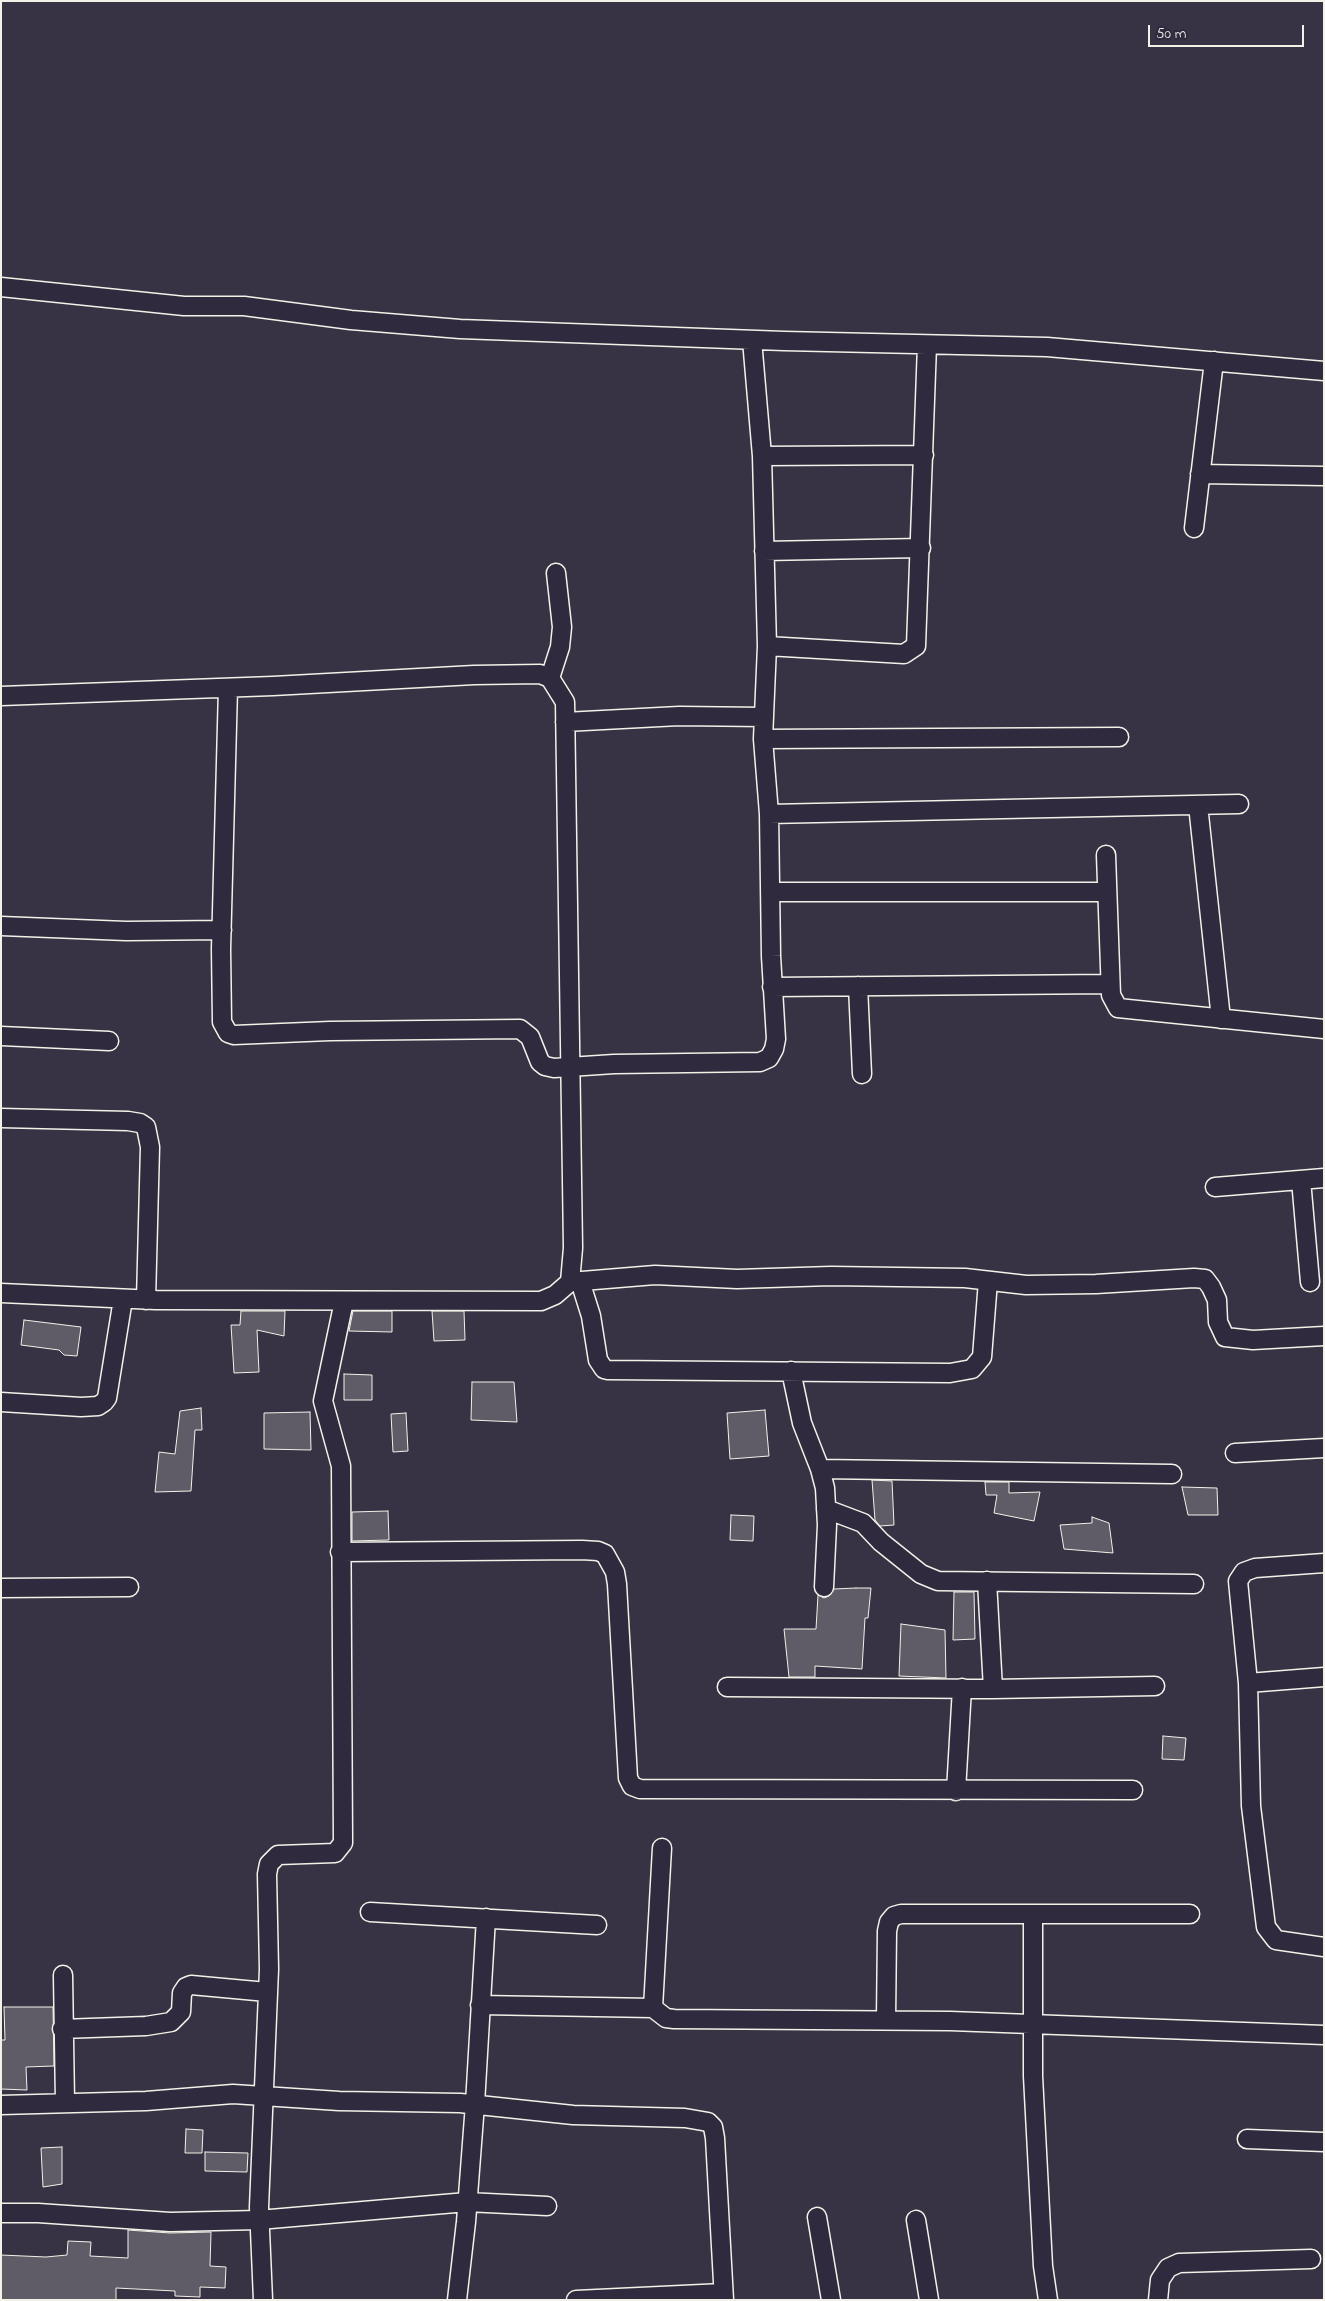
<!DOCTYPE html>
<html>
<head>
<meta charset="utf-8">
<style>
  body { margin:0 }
  #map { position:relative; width:1325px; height:2301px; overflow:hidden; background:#373244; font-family:"Indie Flower",sans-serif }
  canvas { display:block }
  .frame { position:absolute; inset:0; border:2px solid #f4f1e8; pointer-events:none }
  .scale { position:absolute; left:1148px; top:25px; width:156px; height:22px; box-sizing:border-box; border:2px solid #f4f1e8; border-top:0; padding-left:6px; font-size:15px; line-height:18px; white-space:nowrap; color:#f4f1e8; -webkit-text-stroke:4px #2f2a3d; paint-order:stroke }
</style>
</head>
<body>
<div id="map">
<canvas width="1325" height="2301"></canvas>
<div class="frame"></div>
<div class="scale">50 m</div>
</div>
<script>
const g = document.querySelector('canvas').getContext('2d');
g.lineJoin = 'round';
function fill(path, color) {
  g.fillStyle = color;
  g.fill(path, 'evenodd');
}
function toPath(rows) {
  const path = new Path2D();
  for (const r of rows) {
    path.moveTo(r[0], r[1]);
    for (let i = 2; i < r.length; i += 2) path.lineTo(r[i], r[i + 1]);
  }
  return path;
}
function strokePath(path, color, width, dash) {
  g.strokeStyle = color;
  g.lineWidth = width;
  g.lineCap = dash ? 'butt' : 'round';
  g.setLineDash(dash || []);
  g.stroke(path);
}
const building = toPath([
  [241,1311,285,1311,284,1336,257,1330,259,1372,234,1373,231,1325,240,1325,241,1311],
  [353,1311,392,1311,392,1332,349,1331,353,1311],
  [432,1311,464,1311,465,1340,434,1341,432,1311],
  [24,1320,81,1327,77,1356,64,1355,59,1350,21,1345,24,1320],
  [344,1374,372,1375,372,1400,344,1400,344,1374],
  [472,1382,514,1382,517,1422,471,1420,472,1382],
  [201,1408,202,1430,195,1430,191,1491,155,1492,159,1452,175,1454,180,1411,201,1408],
  [765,1410,769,1456,730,1459,727,1413,765,1410],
  [310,1412,311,1450,264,1449,264,1413,310,1412],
  [406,1413,408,1451,393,1452,391,1414,406,1413],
  [872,1480,892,1481,894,1525,880,1526,875,1520,872,1480],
  [985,1482,1009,1482,1009,1493,1040,1492,1034,1521,994,1513,997,1495,986,1495,985,1482],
  [1182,1487,1217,1488,1218,1515,1188,1515,1182,1487],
  [388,1511,389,1540,352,1541,352,1512,388,1511],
  [731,1515,754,1516,753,1541,730,1540,731,1515],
  [1092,1517,1109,1523,1113,1553,1064,1549,1060,1525,1092,1523,1092,1517],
  [856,1588,871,1588,868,1618,865,1618,862,1669,815,1666,815,1677,789,1677,784,1629,816,1629,818,1595,824,1598,829,1596,834,1589,856,1588],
  [954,1592,974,1592,975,1639,953,1640,954,1592],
  [901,1624,945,1630,946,1678,899,1676,901,1624],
  [1163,1736,1186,1738,1184,1760,1162,1759,1163,1736],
  [4,2007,53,2007,54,2066,26,2067,27,2090,1,2089,1,2040,5,2040,4,2007],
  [186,2129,203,2130,202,2153,185,2153,186,2129],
  [62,2147,62,2184,43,2187,41,2148,62,2147],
  [205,2152,248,2153,247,2172,205,2171,205,2152],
  [128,2230,170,2233,211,2232,210,2266,226,2267,225,2288,200,2287,200,2297,175,2296,175,2291,116,2288,116,2300,1,2300,1,2255,46,2257,67,2255,68,2241,91,2242,90,2256,128,2258,128,2230]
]);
fill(building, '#5f5c67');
strokePath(building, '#f4f1e8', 1);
const street = toPath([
  [1,287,184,306,244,306,351,320,460,329,784,341,1047,347,1324,371],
  [762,456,924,455],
  [1200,474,1324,476],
  [1194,528,1214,361],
  [764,551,921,548],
  [767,646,904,654,916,646,927,345],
  [550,678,560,647,562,627,556,573],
  [228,688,221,949,222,1022,228,1033,234,1035,330,1031,520,1029,530,1037,540,1062,545,1066,554,1068,614,1064,760,1062,769,1058,774,1049,776,1039,771,956,769,814,763,739,767,646,762,456,752,340],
  [1,696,273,686,474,675,540,674,550,678,565,702,573,1248,570,1282,555,1295,541,1301,156,1300,1,1293],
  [565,722,679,716,764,717],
  [763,739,1119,737],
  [1198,805,1221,1019],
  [769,814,1239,804],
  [1106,855,1111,995,1118,1008,1324,1029],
  [770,892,1107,892],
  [1,926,126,931,222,930],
  [858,986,862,1074],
  [772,987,1110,984],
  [1,1036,109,1041],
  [1,1118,128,1121,140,1123,146,1127,150,1147,146,1300],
  [1301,1180,1310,1282],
  [1215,1187,1324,1178],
  [580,1281,591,1316,598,1360,604,1369,608,1370,950,1373,972,1369,982,1357,988,1281],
  [570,1282,655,1275,737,1279,831,1276,965,1278,1026,1285,1096,1284,1194,1278,1205,1279,1211,1287,1217,1300,1218,1322,1225,1337,1253,1340,1324,1336],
  [791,1371,802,1423,820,1469,825,1488,827,1525,824,1587],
  [1,1402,81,1407,98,1406,104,1402,107,1398,123,1299],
  [1235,1453,1324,1448],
  [820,1469,1172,1474],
  [826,1509,863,1523,881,1542,921,1574,938,1581,1194,1584],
  [340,1552,582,1550,598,1551,605,1554,615,1572,617,1584,628,1778,632,1786,640,1789,1133,1790],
  [1324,1563,1255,1568,1244,1572,1238,1581,1248,1683,1251,1806,1266,1927,1276,1940,1324,1947],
  [987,1581,993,1689],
  [1,1588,129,1587],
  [1248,1683,1324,1677],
  [727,1687,993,1689,1155,1686],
  [956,1791,962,1688],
  [370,1912,597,1925],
  [1033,1914,1033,2076,1043,2266,1048,2300],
  [63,1975,65,2103],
  [480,2005,653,2008,662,1848],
  [653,2008,666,2018,674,2019,950,2021,1324,2035],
  [886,2020,887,1931,889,1922,894,1916,901,1914,1190,1914],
  [62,2029,146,2026,171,2022,181,2012,182,1993,186,1987,191,1985,267,1992],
  [1,2105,146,2101,233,2094,339,2101,460,2103,573,2115,685,2118,708,2122,713,2127,715,2138,724,2300],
  [1247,2139,1324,2142],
  [1,2213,38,2213,170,2222,259,2220,467,2202,547,2206],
  [817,2217,831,2300],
  [916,2220,929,2300],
  [263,2300,259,2207,269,1969,267,1874,269,1864,278,1855,335,1853,343,1843,341,1466,323,1401,344,1301],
  [457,2300,466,2222,475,2104,486,1918],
  [576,2300,723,2293],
  [1158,2300,1160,2280,1168,2268,1179,2263,1311,2259]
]);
strokePath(street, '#f4f1e8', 21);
strokePath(street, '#2f2a3d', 18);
</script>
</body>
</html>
